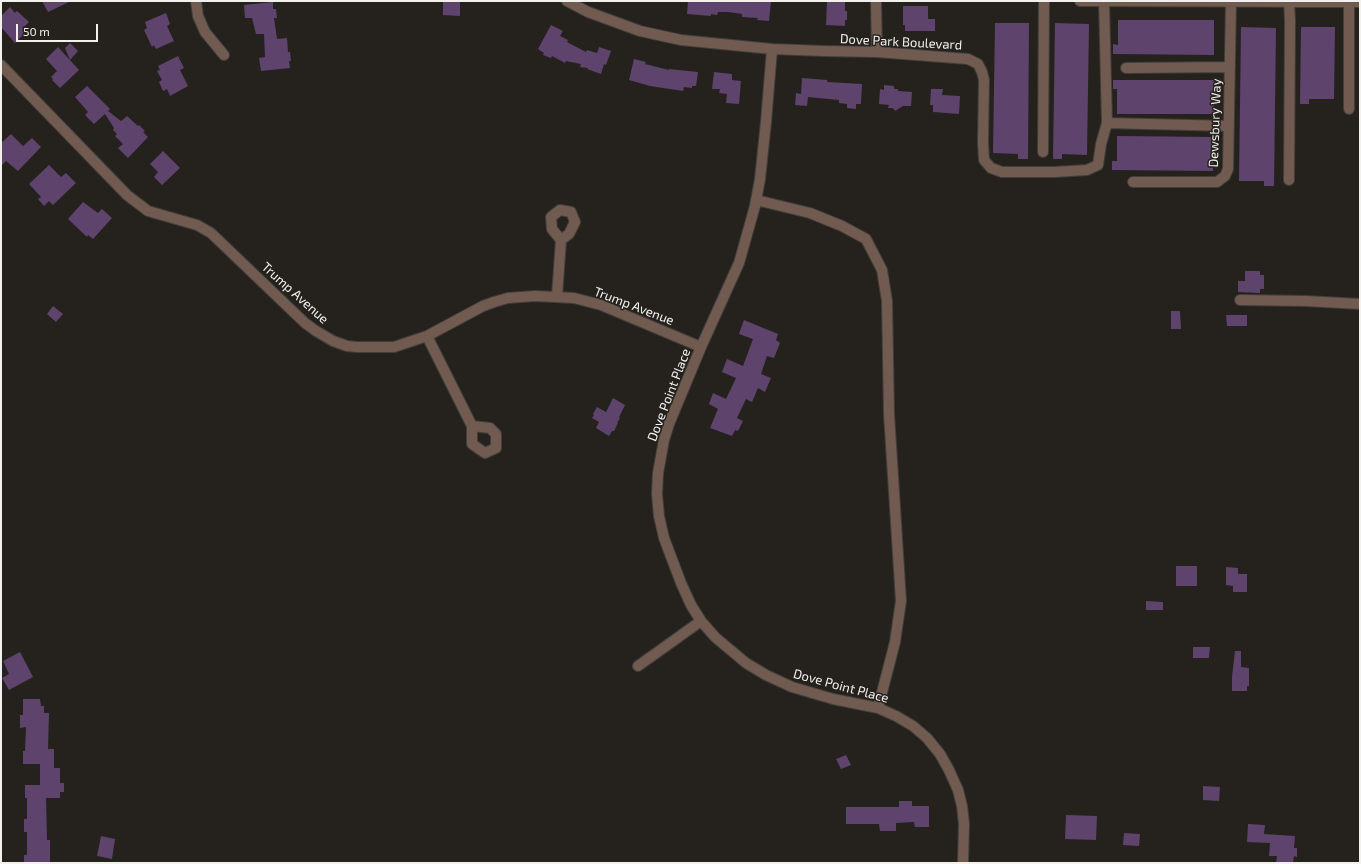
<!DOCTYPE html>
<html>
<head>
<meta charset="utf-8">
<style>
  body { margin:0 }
  #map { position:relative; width:1361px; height:864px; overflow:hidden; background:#25221e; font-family:"Exo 2",sans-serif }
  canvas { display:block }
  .frame { position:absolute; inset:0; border:2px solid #f3f1ee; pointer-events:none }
  .scale { position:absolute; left:16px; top:24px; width:82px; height:18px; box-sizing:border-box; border:2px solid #f3f1ee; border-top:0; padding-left:5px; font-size:12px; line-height:14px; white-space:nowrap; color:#f3f1ee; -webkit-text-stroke:3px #25221e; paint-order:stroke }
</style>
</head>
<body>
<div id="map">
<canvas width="1361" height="864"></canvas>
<div class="frame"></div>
<div class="scale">50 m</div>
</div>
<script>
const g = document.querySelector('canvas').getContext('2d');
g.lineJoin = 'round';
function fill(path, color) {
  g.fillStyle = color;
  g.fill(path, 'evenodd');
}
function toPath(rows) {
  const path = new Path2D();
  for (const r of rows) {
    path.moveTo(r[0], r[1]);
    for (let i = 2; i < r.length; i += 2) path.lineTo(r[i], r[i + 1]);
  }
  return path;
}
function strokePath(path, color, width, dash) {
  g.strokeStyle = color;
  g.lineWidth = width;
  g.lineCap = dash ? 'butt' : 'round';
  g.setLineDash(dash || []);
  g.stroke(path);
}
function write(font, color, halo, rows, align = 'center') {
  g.font = font + ' "Exo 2",sans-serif';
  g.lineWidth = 3;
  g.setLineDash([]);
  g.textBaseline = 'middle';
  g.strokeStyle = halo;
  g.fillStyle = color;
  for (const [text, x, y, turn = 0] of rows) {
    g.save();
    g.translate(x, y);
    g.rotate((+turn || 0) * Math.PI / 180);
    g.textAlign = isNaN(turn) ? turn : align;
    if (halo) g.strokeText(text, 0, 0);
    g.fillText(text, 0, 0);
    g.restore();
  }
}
fill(toPath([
  [42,1,71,1,48,12],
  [443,1,460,1,460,16,443,15],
  [688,1,771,1,769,21,757,20,758,18,742,17,742,14,728,12,718,12,717,15,711,14,711,16,687,14],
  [827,1,845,1,845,11,847,11,847,20,845,20,845,26,826,25],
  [273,2,273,9,276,9,277,18,274,18,277,39,287,38,288,52,290,52,291,61,289,61,290,68,261,71,259,58,265,57,264,34,256,34,252,18,245,18,244,5],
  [903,6,928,6,928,19,935,19,935,31,905,31,905,25,903,25],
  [10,7,15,13,17,11,29,22,24,27,28,30,15,43,1,27,1,16],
  [166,13,170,24,167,26,174,41,156,49,154,45,152,47,144,30,147,28,145,22],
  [1118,20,1214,20,1214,55,1113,54,1113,44,1118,45],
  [995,23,1029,23,1028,159,1018,159,1018,154,993,153],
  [1055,23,1089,24,1087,155,1062,154,1062,159,1053,159],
  [551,25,563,31,560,36,568,40,567,42,586,52,587,50,597,53,599,47,611,51,606,65,604,64,601,74,587,69,588,68,580,67,581,64,566,61,565,63,552,56,551,58,543,55,544,53,538,49],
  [1241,27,1276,28,1274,186,1264,186,1264,181,1239,181],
  [1301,27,1335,27,1334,99,1309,99,1309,104,1300,104],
  [70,43,78,51,70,60,65,48],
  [58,47,79,70,60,88,52,80,53,79,51,77,57,71,46,59],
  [178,56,184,68,180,70,188,86,170,96,167,89,163,91,159,82,162,80,157,71,160,70,158,66],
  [634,59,646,62,645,64,669,70,669,69,698,72,696,86,692,86,692,88,684,87,683,91,650,86,629,80],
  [714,72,732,74,732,80,741,81,739,104,726,103,727,94,719,93,720,89,712,89],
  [802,78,827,80,827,82,862,84,861,104,856,104,856,109,847,108,847,104,839,103,839,100,808,97,807,106,795,105,796,93,801,94],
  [1113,80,1214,80,1214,114,1117,114,1117,89,1113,89],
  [884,85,894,86,894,89,898,89,898,91,912,92,911,106,903,106,895,111,893,108,888,108,889,105,879,104,880,89,884,90],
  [87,86,110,109,108,111,121,121,127,116,138,126,139,125,145,131,143,132,148,137,128,158,118,148,123,144,115,136,117,134,113,130,114,128,105,114,94,124,85,115,88,112,75,97],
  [931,89,943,89,942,95,960,96,959,114,933,112,933,105,930,105],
  [11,134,23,146,32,138,41,147,18,171,6,161,1,166,1,143],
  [1117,136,1213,137,1213,171,1112,170,1112,161,1117,161],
  [163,151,180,168,162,185,154,177,158,172,150,164],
  [49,165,61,177,66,173,76,183,53,205,49,201,44,206,38,199,41,197,29,184],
  [83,202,98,213,102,209,112,218,93,239,88,235,87,237,68,219],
  [1245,271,1260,271,1260,275,1264,275,1264,289,1260,289,1260,293,1238,292,1238,281,1245,281],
  [53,306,63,314,56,322,47,314],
  [1171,311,1180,311,1181,329,1171,329],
  [1226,315,1247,315,1247,326,1227,326],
  [744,320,778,334,776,340,780,343,774,358,767,356,761,374,771,378,765,392,758,388,752,402,746,399,737,418,743,421,738,431,735,430,732,436,710,428,718,409,709,404,713,393,726,399,736,378,722,372,727,359,743,366,753,339,739,334],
  [613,398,625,405,619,417,620,418,617,423,618,423,614,431,612,431,609,436,596,428,599,422,592,418,594,415,593,414,597,407,606,412],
  [1176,566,1197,566,1197,586,1176,586],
  [1226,567,1238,568,1238,574,1247,574,1247,592,1233,592,1233,586,1226,585],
  [1146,601,1163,602,1163,610,1146,610],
  [1193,647,1210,647,1209,658,1193,658],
  [1235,651,1241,651,1241,667,1249,668,1249,686,1247,686,1247,691,1232,691,1232,677],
  [20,652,33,677,9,690,2,678,9,674,3,661],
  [23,699,40,699,41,706,44,706,44,713,49,713,48,749,54,749,54,768,60,768,60,783,64,783,64,792,60,792,60,798,46,798,47,840,50,840,50,863,24,863,24,855,27,855,27,832,24,832,24,819,27,819,27,798,25,798,25,785,40,785,40,764,23,764,23,751,25,751,26,727,20,728,20,715,23,715],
  [846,755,851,765,841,769,836,759],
  [1203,786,1220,787,1219,801,1203,800],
  [899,801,912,801,912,806,929,806,929,827,915,827,914,822,896,823,896,831,880,831,879,824,846,824,846,807,899,807],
  [1066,815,1097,816,1096,840,1065,839],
  [1248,824,1265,825,1264,834,1295,836,1294,848,1297,848,1297,857,1294,856,1293,863,1276,863,1277,856,1269,856,1270,843,1247,842],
  [1124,833,1140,834,1139,846,1123,845],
  [101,836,115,839,112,859,97,856]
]), '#5e436d');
const minor = toPath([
  [196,1,198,16,205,32,224,55],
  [567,1,588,12,640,31,681,40,772,49,824,51,877,52,968,59,978,64,982,72,984,80,983,142,984,160,991,168,1002,172,1054,172,1087,170,1098,165,1101,144,1107,123,1104,1],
  [876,1,877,52],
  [1080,1,1360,2],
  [772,49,766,122,760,179,755,206,739,263,701,347,669,424,664,440,658,473,657,494,659,516,664,538,681,583,691,605,701,621,715,637,746,663,766,675,792,687,833,699,878,708,896,716,913,726,927,738,940,754,949,770,958,790,962,806,964,824,963,863],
  [1,65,127,195,148,211,197,225,211,233,305,323,316,331,333,341,347,346,357,347,394,347,427,336,483,306,494,302,508,298,535,296,574,298,601,305,701,347],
  [1126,68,1230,67],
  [1349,109,1349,1],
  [1107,123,1229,126],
  [1043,152,1044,1],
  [1289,180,1290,21,1289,1],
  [1133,182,1217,182,1225,176,1228,169,1231,1],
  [756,200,810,213,842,226,866,239,882,270,887,301,889,414,901,601,895,642,878,708],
  [557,296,561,240,569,234,575,222,571,212,560,210,551,217,552,229,561,240],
  [1240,300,1306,301,1360,304],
  [427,336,472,426,472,444,485,453,496,448,496,434,490,428,472,426],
  [638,666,701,621]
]);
strokePath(minor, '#423f3b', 12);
strokePath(minor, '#715b51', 10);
write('13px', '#f3f1ee', '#25221e', [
  ["Dove Park Boulevard",901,42,3],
  ["Dewsbury Way",1215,123,-88],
  ["Trump Avenue",295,293,42],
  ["Trump Avenue",634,306,21],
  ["Dove Point Place",669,395,-69],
  ["Dove Point Place",841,686,15]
]);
</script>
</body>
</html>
